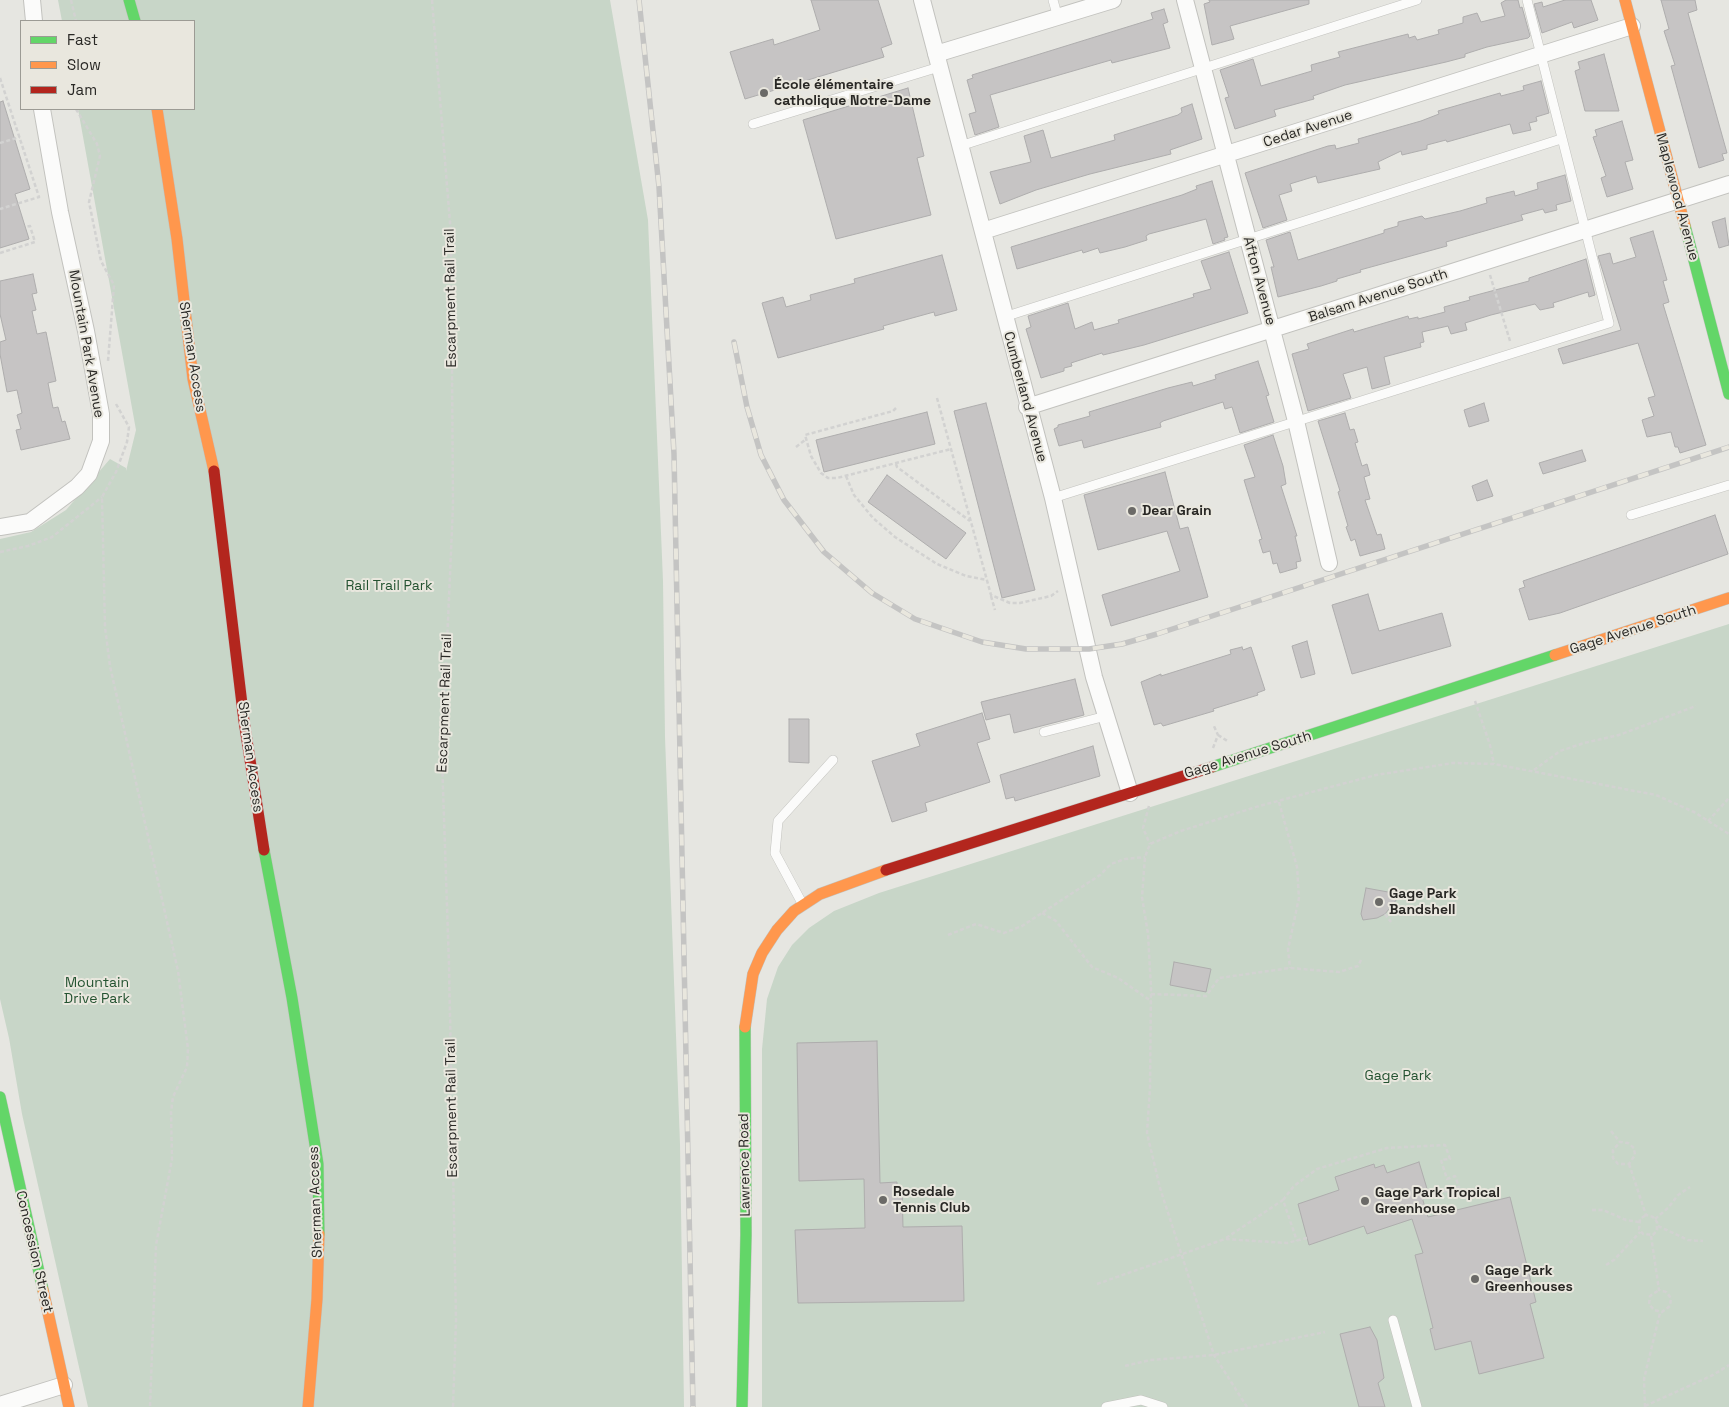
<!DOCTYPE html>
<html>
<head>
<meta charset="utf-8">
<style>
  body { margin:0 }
  #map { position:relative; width:1729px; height:1407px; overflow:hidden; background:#e6e6e1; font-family:"Space Grotesk",sans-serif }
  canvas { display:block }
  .legend { position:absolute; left:20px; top:20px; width:175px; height:90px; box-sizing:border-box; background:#e9e7de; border:1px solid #9c9b94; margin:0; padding:6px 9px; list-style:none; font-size:15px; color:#292825 }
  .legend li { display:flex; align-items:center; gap:10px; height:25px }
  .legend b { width:25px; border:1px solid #9c9b94 }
</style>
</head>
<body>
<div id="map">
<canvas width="1729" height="1407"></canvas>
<ul class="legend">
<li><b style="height:6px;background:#63d668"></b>Fast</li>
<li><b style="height:6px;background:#ff974d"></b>Slow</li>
<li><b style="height:6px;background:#b3261e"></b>Jam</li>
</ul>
</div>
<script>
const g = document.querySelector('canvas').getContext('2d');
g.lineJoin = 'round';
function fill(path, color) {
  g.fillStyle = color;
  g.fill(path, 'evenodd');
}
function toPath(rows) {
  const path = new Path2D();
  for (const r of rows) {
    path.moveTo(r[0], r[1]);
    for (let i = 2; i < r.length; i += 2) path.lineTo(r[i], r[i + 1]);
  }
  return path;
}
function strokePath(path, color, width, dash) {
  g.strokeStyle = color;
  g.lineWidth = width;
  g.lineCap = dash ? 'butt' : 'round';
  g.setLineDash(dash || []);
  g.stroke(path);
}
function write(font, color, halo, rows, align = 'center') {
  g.font = font + ' "Space Grotesk",sans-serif';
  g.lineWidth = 4;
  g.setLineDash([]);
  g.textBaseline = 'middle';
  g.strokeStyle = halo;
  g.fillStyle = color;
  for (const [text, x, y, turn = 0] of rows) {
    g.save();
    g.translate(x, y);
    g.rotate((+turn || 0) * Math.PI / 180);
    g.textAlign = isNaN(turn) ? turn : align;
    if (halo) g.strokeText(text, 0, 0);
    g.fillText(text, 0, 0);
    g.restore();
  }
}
fill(toPath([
  [58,0,610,0,648,220,663,581,665,737,680,1144,684,1407,88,1407,22,1114,9,1038,0,999,0,539,31,532,66,510,110,459,126,468,126,471,136,430,78,109,194,109,194,21,62,21],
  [1729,624,1729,1407,762,1407,762,1049,767,999,778,967,792,945,809,928,834,911,879,893]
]), '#c8d6c8');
const building = toPath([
  [811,0,878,0,892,44,881,48,884,57,745,99,730,52,773,39,774,45,820,30,811,0],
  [1209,0,1309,0,1309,4,1230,26,1234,39,1212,45,1204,4,1210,2,1209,0],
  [1506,0,1518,0,1520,8,1522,7,1530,36,1528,38,1487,47,1465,54,1465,57,1446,62,1345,85,1313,96,1314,99,1274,110,1276,116,1235,129,1225,98,1229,97,1220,70,1253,59,1261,86,1312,71,1311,65,1340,57,1338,52,1408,34,1409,38,1415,36,1417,40,1439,34,1438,30,1463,23,1463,17,1477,13,1481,22,1505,16,1501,3,1506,0],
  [1565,0,1591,0,1598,20,1574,28,1572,22,1542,33,1534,4,1542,2,1543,7,1565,0],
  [1661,0,1695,0,1697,10,1688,13,1727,153,1722,154,1724,160,1699,168,1671,66,1675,65,1664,31,1669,29,1661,0],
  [1164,9,1168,22,1163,24,1170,48,1112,63,1111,60,990,95,999,127,975,135,969,114,976,112,967,80,973,78,972,75,1153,19,1151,13,1164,9],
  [1604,54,1619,111,1585,111,1575,71,1580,69,1578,62,1604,54],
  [1541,81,1549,113,1536,117,1537,121,1529,123,1531,130,1513,134,1510,124,1447,142,1446,140,1427,145,1427,149,1402,155,1401,151,1378,162,1380,169,1318,183,1316,176,1293,183,1290,184,1292,191,1279,195,1287,220,1263,228,1245,173,1328,146,1335,145,1336,149,1359,143,1358,139,1421,121,1439,114,1438,111,1500,93,1501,96,1524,90,1523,86,1541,81],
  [908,88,924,156,917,158,931,215,836,239,803,120,908,88],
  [3,101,30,189,15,194,29,239,0,248,0,102,3,101],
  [1192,104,1202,139,1170,150,1171,154,1090,174,1036,190,1000,204,990,172,1031,162,1024,136,1043,130,1051,158,1115,140,1114,135,1178,115,1182,112,1181,108,1192,104],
  [1622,121,1633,160,1625,162,1633,189,1607,197,1601,178,1606,176,1593,137,1597,136,1595,130,1622,121],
  [1565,175,1571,201,1556,205,1557,210,1545,213,1543,209,1521,215,1523,220,1446,242,1447,246,1360,270,1361,272,1337,279,1337,281,1321,286,1278,297,1271,267,1274,267,1266,240,1290,232,1298,260,1384,233,1384,230,1398,226,1398,222,1422,216,1425,219,1460,211,1487,203,1486,198,1514,191,1515,196,1538,189,1537,183,1565,175],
  [1212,181,1228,237,1224,238,1225,240,1213,244,1206,219,1149,234,1146,236,1147,240,1125,247,1100,253,1098,248,1083,253,1082,250,1017,269,1011,247,1182,195,1197,189,1196,186,1212,181],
  [1725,218,1729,245,1719,248,1712,222,1725,218],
  [1653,231,1667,280,1663,281,1669,302,1663,304,1706,445,1680,453,1678,447,1675,447,1671,432,1647,437,1642,420,1654,416,1648,398,1655,396,1638,343,1563,364,1558,349,1621,330,1598,256,1610,253,1613,264,1636,257,1630,238,1653,231],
  [1229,252,1248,313,1144,345,1103,355,1102,353,1071,363,1072,366,1064,368,1064,371,1041,378,1026,329,1031,327,1028,316,1068,303,1075,329,1092,322,1094,330,1119,323,1118,320,1194,297,1193,294,1211,289,1201,261,1229,252],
  [942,255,957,310,935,316,934,312,883,326,884,329,778,358,762,303,783,297,786,307,811,300,810,295,855,283,854,279,942,255],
  [1586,259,1595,295,1589,297,1588,292,1553,303,1554,307,1540,310,1535,304,1491,315,1465,323,1467,330,1451,334,1448,326,1422,332,1424,342,1420,343,1421,347,1384,357,1390,384,1372,389,1367,367,1343,374,1351,398,1308,411,1292,354,1309,349,1307,344,1353,329,1354,332,1408,316,1409,319,1418,317,1418,319,1445,312,1444,307,1470,300,1469,297,1529,281,1529,278,1586,259],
  [33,274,37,293,32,294,36,310,32,311,37,334,46,332,56,381,48,383,53,408,58,407,62,422,65,421,70,439,21,450,16,430,21,429,17,415,22,413,17,390,7,392,0,354,0,342,6,340,0,314,0,281,33,274],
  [1258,361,1269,395,1266,396,1274,422,1240,433,1232,407,1225,409,1223,402,1163,421,1160,423,1161,427,1084,448,1082,440,1059,446,1054,429,1058,427,1058,425,1090,416,1089,412,1168,388,1192,382,1193,386,1216,379,1215,375,1258,361],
  [986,403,1035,590,1002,598,954,411,986,403],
  [1484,403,1489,421,1469,427,1464,410,1484,403],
  [927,412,935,444,824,472,816,440,927,412],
  [1345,413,1350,430,1354,429,1358,442,1355,443,1362,466,1367,464,1370,475,1364,477,1370,499,1365,500,1377,535,1381,534,1385,549,1360,556,1355,539,1351,541,1346,527,1348,526,1338,492,1340,491,1318,421,1345,413],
  [1273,435,1283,466,1286,484,1281,486,1297,536,1295,536,1301,561,1296,562,1297,568,1280,573,1277,563,1273,564,1270,551,1263,553,1259,540,1262,539,1244,480,1255,477,1244,445,1273,435],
  [1582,450,1586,461,1543,474,1539,463,1582,450],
  [1165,472,1180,529,1188,527,1208,597,1111,626,1102,595,1180,571,1167,531,1098,550,1084,495,1165,472],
  [887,475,966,533,946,559,868,502,887,475],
  [1487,480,1493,496,1477,501,1472,486,1487,480],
  [1715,515,1728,554,1560,613,1529,620,1519,589,1525,587,1523,581,1715,515],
  [1368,594,1379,631,1442,613,1451,646,1352,674,1332,605,1368,594],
  [1307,641,1315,674,1301,678,1292,646,1307,641],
  [1242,647,1243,650,1251,647,1265,690,1257,693,1258,695,1213,709,1214,711,1163,726,1161,723,1154,725,1141,682,1161,674,1161,676,1231,654,1230,650,1242,647],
  [1075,679,1084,715,1014,733,1010,714,986,720,981,702,1075,679],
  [982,713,990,739,977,743,990,782,925,803,927,811,892,822,872,761,920,746,916,734,982,713],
  [789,719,809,719,809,763,789,762,789,719],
  [1093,746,1100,776,1015,801,1014,797,1006,799,1000,775,1093,746],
  [1366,888,1388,892,1393,888,1398,895,1397,899,1385,914,1377,918,1363,920,1361,914,1366,888],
  [1174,962,1211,969,1206,992,1170,985,1174,962],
  [877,1041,880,1183,897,1182,897,1188,902,1188,903,1227,962,1226,964,1301,798,1303,795,1230,865,1228,864,1179,799,1181,797,1043,877,1041],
  [1419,1162,1428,1192,1421,1194,1428,1217,1510,1197,1536,1302,1530,1304,1544,1358,1479,1374,1471,1341,1435,1350,1430,1329,1433,1328,1415,1255,1423,1253,1412,1219,1367,1234,1364,1226,1309,1245,1298,1204,1339,1190,1335,1177,1374,1164,1375,1168,1384,1165,1387,1173,1419,1162],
  [1370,1327,1377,1340,1384,1378,1378,1383,1385,1407,1359,1407,1340,1334,1370,1327]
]);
fill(building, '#c6c4c4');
strokePath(building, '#aeadad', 1);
const lane = toPath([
  [1053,0,1058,18],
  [753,124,939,67],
  [960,146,1417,0],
  [1004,317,1561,139],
  [1053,498,1609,323,1527,0],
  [1631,515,1729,485],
  [1044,732,1106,716],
  [803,905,775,853,778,821,833,760],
  [1393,1320,1417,1407],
  [1106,1407,1141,1400,1163,1407]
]);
const street = toPath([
  [32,0,34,21],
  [922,0,1053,498,1094,677,1130,793],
  [1185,0,1296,421,1329,563],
  [936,54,1113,0],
  [983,231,1632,26],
  [1027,407,1729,184],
  [0,527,30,522,77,487,89,474,101,441,101,414,86,331,60,212,42,109],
  [0,1405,64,1385]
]);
const fast = toPath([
  [129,0,135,21],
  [1685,226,1729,394],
  [1212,767,1555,655],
  [264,850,292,998,318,1164,319,1234],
  [0,1097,43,1290],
  [742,1407,746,1235,745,1027]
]);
const slow = toPath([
  [1625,0,1685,226],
  [157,109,177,239,193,379,214,471],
  [1555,655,1729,598],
  [745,1027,753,974,762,953,777,930,794,911,820,894,886,870],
  [43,1290,69,1407],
  [308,1407,317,1299,319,1234]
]);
const jam = toPath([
  [214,471,244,721,264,850],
  [886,870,1212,767]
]);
strokePath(lane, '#c2c2be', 10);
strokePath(street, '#c2c2be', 18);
strokePath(fast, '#c2c2be', 12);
strokePath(slow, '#c2c2be', 12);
strokePath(jam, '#c2c2be', 12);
strokePath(toPath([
  [71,0,76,21],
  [432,0,451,235,453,505,442,759,449,965,456,1320,453,1407],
  [0,78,39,197,0,209],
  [76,109,97,144,100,156,89,202,101,261,114,285,108,361],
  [0,143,20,137],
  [0,253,35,242,30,226,25,227],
  [1490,275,1510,341],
  [937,398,991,595,1010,603,1020,603,1051,596,1058,591],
  [116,404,129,427,127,442,116,472,102,497,105,627,110,666,178,971,188,1049,187,1067,173,1097,171,1112,172,1159,156,1245,150,1407],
  [896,408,893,411,805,435,811,456,821,473,828,478,837,478,951,449],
  [796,447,805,440],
  [896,464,897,467,970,521],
  [846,476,854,495,873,518,895,537,937,564,966,576,987,580],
  [0,552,28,546,52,537,102,497],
  [991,596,995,610],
  [1475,701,1490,745,1494,764],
  [1218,735,1229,742],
  [1213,748,1218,735,1213,724],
  [1534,770,1560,751,1584,743,1619,735,1696,706],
  [1279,802,1297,867,1299,898,1288,949,1290,968],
  [1149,806,1143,828,1150,844],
  [1708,821,1729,798],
  [1042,913,1056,921,1092,967,1118,978,1151,1001],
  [1385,914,1391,922],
  [948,935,976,924,1004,933,1022,926,1100,875,1111,864,1125,859,1145,857],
  [1151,994,1206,996,1219,978,1290,968,1339,972,1358,966,1361,960],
  [1611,1131,1620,1142,1628,1143,1634,1148,1635,1155,1629,1164,1618,1164,1613,1158,1613,1150,1620,1142],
  [1629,1164,1646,1215,1653,1217,1657,1222,1657,1230,1653,1235,1643,1234,1639,1229,1640,1219,1646,1215],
  [1283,1200,1294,1186,1317,1169,1387,1148,1445,1145,1450,1159,1441,1160,1447,1179,1455,1176,1459,1187,1422,1199],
  [1592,1210,1603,1210,1626,1220,1639,1222],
  [1655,1219,1668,1208,1678,1195,1690,1187],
  [1658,1226,1688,1240,1703,1241],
  [1651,1236,1659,1290,1666,1292,1671,1298,1670,1306,1662,1312,1654,1310,1649,1304,1650,1296,1659,1290],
  [1226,1238,1283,1200,1297,1241],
  [1606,1265,1614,1260,1640,1232],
  [1097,1284,1225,1239,1287,1243,1307,1238],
  [1125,1366,1150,1360,1214,1355,1325,1332],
  [1645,1406,1713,1375,1729,1365],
  [1247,1407,1214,1355,1160,1188,1147,1133,1150,1088,1151,988,1148,934,1142,897,1145,857,1150,844,1181,831,1259,806,1376,775,1453,763,1494,764,1656,795,1694,812,1729,834],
  [1645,1407,1644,1379,1660,1313]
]), '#d2d2d1', 2.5, [4, 2.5]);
strokePath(lane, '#fbfbfa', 9);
strokePath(street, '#fbfbfa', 16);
strokePath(fast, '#63d668', 11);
strokePath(slow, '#ff974d', 11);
strokePath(jam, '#b3261e', 11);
const rail = toPath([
  [639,0,659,187,674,454,693,1407],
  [734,342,747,407,761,455,784,500,824,552,872,593,915,619,982,642,1026,649,1089,649,1122,644,1157,634,1729,447]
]);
strokePath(rail, '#c4c4c3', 5.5);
strokePath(rail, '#e9e7de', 4, [11]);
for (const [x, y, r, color] of [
  [764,93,5,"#6b6a67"],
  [1132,511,5,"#6b6a67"],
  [1379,902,5,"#6b6a67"],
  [883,1200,5,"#6b6a67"],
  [1365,1201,5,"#6b6a67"],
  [1475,1279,5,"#6b6a67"]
]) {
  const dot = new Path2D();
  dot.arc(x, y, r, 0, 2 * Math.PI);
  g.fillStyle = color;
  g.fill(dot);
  strokePath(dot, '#e9e7de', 2);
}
write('bold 14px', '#292825', '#e9e7de', [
  ["École élémentaire",774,85],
  ["catholique Notre-Dame",774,101],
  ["Dear Grain",1142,511],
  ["Gage Park",1389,894],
  ["Bandshell",1389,910],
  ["Rosedale",893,1192],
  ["Tennis Club",893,1208],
  ["Gage Park Tropical",1375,1193],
  ["Greenhouse",1375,1209],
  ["Gage Park",1485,1271],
  ["Greenhouses",1485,1287]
], 'left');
write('14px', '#292825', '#e9e7de', [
  ["Cedar Avenue",1308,129,-18],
  ["Maplewood Avenue",1677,197,75],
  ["Afton Avenue",1259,281,75],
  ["Balsam Avenue South",1378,296,-18],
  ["Escarpment Rail Trail",451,298,-91],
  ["Mountain Park Avenue",86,344,80],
  ["Sherman Access",192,357,81],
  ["Cumberland Avenue",1025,397,75],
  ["Gage Avenue South",1633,630,-18],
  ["Escarpment Rail Trail",445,703,-88],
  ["Gage Avenue South",1248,755,-17],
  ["Sherman Access",250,757,82],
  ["Escarpment Rail Trail",452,1108,-91],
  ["Lawrence Road",745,1165,-91],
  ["Sherman Access",316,1202,-92],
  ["Concession Street",34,1252,77]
]);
write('14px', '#245331', '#e9e7de', [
  ["Rail Trail Park",389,586],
  ["Mountain",97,983],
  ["Drive Park",97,999],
  ["Gage Park",1398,1076]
]);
</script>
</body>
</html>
